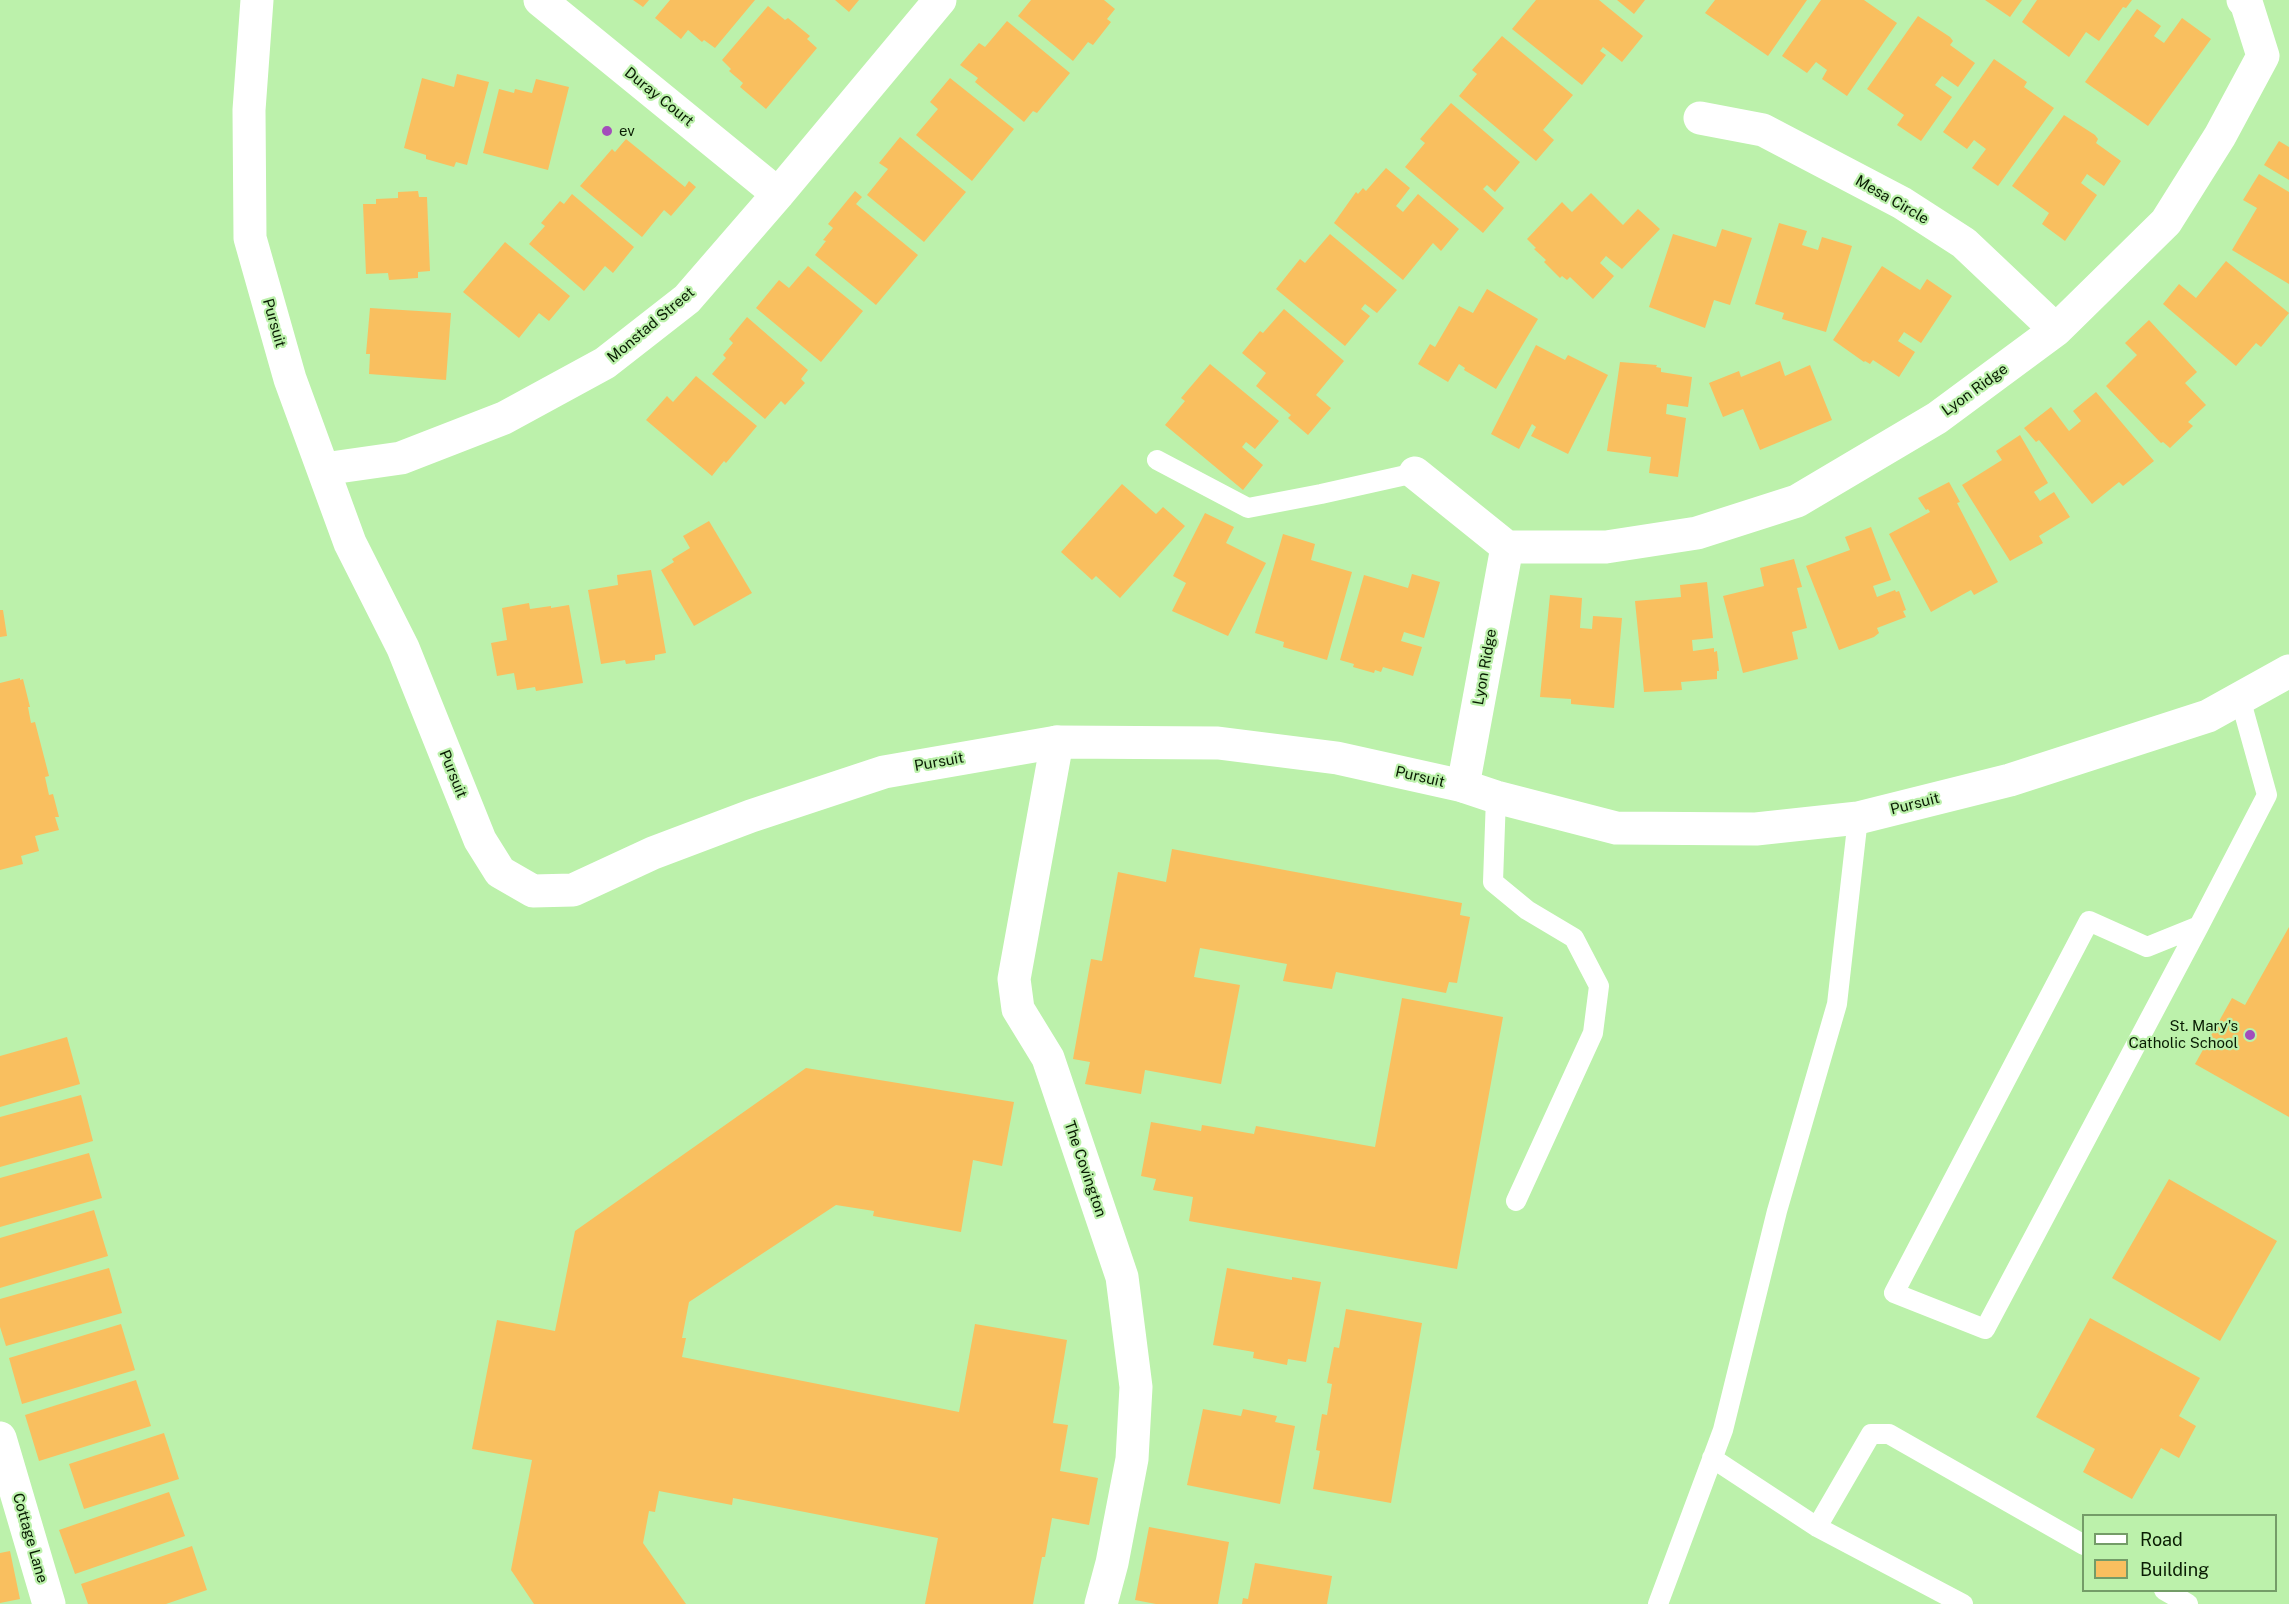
<!DOCTYPE html>
<html>
<head>
<meta charset="utf-8">
<style>
  body { margin:0 }
  #map { position:relative; width:2289px; height:1604px; overflow:hidden; background:#bcf1ab; font-family:"Public Sans",sans-serif }
  canvas { display:block }
  .legend { position:absolute; left:2082px; top:1514px; width:195px; height:78px; box-sizing:border-box; background:#bcf1ab; border:2px solid #749c68; margin:0; padding:8px 10px; list-style:none; font-size:18px; color:#091c03 }
  .legend li { display:flex; align-items:center; gap:12px; height:30px }
  .legend b { width:30px; border:2px solid #749c68 }
</style>
</head>
<body>
<div id="map">
<canvas width="2289" height="1604"></canvas>
<ul class="legend">
<li><b style="height:8px;background:#fff"></b>Road</li>
<li><b style="height:16px;background:#f9bf5f"></b>Building</li>
</ul>
</div>
<script>
const g = document.querySelector('canvas').getContext('2d');
g.lineJoin = 'round';
function fill(path, color) {
  g.fillStyle = color;
  g.fill(path, 'evenodd');
}
function toPath(rows) {
  const path = new Path2D();
  for (const r of rows) {
    path.moveTo(r[0], r[1]);
    for (let i = 2; i < r.length; i += 2) path.lineTo(r[i], r[i + 1]);
  }
  return path;
}
function strokePath(path, color, width, dash) {
  g.strokeStyle = color;
  g.lineWidth = width;
  g.lineCap = dash ? 'butt' : 'round';
  g.setLineDash(dash || []);
  g.stroke(path);
}
function write(font, color, halo, rows, align = 'center') {
  g.font = font + ' "Public Sans",sans-serif';
  g.lineWidth = 4.5;
  g.setLineDash([]);
  g.textBaseline = 'middle';
  g.strokeStyle = halo;
  g.fillStyle = color;
  for (const [text, x, y, turn = 0] of rows) {
    g.save();
    g.translate(x, y);
    g.rotate((+turn || 0) * Math.PI / 180);
    g.textAlign = isNaN(turn) ? turn : align;
    if (halo) g.strokeText(text, 0, 0);
    g.fillText(text, 0, 0);
    g.restore();
  }
}
fill(toPath([
  [633,0,649,0,643,7],
  [670,0,755,0,715,48,704,40,702,42,688,30,681,39,655,18],
  [835,0,859,0,849,12],
  [1031,0,1104,0,1115,9,1107,19,1111,22,1093,45,1088,42,1073,61,1018,16],
  [1536,0,1599,0,1643,36,1622,62,1603,47,1600,51,1606,55,1582,85,1512,29],
  [1617,0,1645,0,1634,14],
  [1715,0,1807,0,1768,56,1705,13],
  [1821,0,1864,0,1897,23,1847,96,1822,79,1827,70,1816,62,1807,73,1782,56],
  [1985,0,2022,0,2010,17],
  [2037,0,2132,0,2126,8,2123,7,2099,41,2086,32,2069,57,2022,22],
  [768,6,785,20,788,18,810,36,807,39,817,48,766,109,740,87,743,83,729,71,731,69,722,60],
  [2137,9,2161,26,2154,36,2164,43,2182,18,2211,39,2148,126,2085,82],
  [1918,16,1950,37,1953,41,1950,45,1975,63,1958,87,1942,76,1935,85,1952,97,1921,141,1897,125,1904,115,1867,89],
  [1007,21,1070,73,1037,113,1033,111,1024,122,975,82,978,78,960,65,979,43,985,47],
  [1502,36,1573,95,1543,130,1554,140,1536,161,1459,96,1477,74,1472,70],
  [1994,59,2027,82,2024,87,2054,108,1998,186,1972,168,1986,149,1974,140,1967,149,1943,132],
  [457,74,489,82,467,165,456,162,454,167,426,159,426,155,404,148,422,78,454,87],
  [950,78,1014,129,972,181,916,135,938,109,930,102],
  [536,79,569,87,548,170,483,153,499,89,514,93,515,89,532,93],
  [1451,103,1520,162,1495,192,1487,185,1483,189,1504,208,1483,233,1405,167,1425,143,1420,139],
  [2064,115,2095,135,2098,139,2096,143,2121,161,2104,186,2087,174,2081,183,2097,195,2065,241,2042,224,2049,213,2012,186],
  [900,137,966,192,924,242,867,195,888,169,879,163],
  [626,139,685,187,689,181,696,187,671,216,664,210,642,237,580,186,612,149,615,152],
  [2279,141,2289,147,2289,180,2264,165],
  [1386,168,1410,188,1396,206,1403,212,1418,194,1459,229,1441,251,1433,243,1403,280,1334,223,1356,192,1358,194,1363,188,1366,191],
  [2259,174,2289,192,2289,284,2232,250,2257,208,2243,200],
  [418,191,419,197,427,197,430,271,418,272,418,278,389,280,388,273,366,274,363,204,376,204,376,199,398,198,398,192],
  [855,191,862,197,856,204,918,255,876,305,815,255,826,241,823,240,833,228,828,224],
  [1591,193,1623,225,1638,209,1660,229,1622,269,1606,256,1600,263,1614,276,1593,299,1570,277,1567,280,1562,276,1560,278,1544,262,1546,260,1534,249,1536,248,1527,239,1562,202,1572,212],
  [572,194,634,247,613,273,605,266,584,291,529,244,545,226,541,223,560,201,564,204],
  [1779,223,1807,231,1802,245,1818,250,1822,237,1852,246,1826,332,1782,319,1784,313,1755,304],
  [1722,229,1752,238,1730,305,1714,300,1705,328,1649,307,1673,234,1716,247],
  [1330,234,1397,290,1377,313,1365,304,1361,309,1370,316,1345,346,1276,289,1300,259,1305,263],
  [505,242,570,296,549,321,539,313,519,338,463,292],
  [2226,261,2289,313,2261,347,2256,343,2236,366,2163,304,2179,284,2196,298],
  [808,266,863,311,821,362,756,308,779,280,789,288],
  [1882,266,1920,290,1927,279,1952,296,1921,343,1904,332,1898,341,1915,352,1899,377,1873,360,1870,364,1865,361,1864,362,1833,340],
  [1487,289,1538,319,1496,389,1464,370,1465,368,1459,364,1448,382,1418,364,1430,344,1435,347,1459,306,1473,313],
  [370,308,451,313,446,380,369,374,370,354,366,354],
  [1284,309,1344,361,1316,395,1331,408,1308,435,1288,418,1291,415,1256,386,1266,373,1242,353,1260,331,1263,333],
  [747,317,808,370,801,379,805,383,785,405,781,401,765,419,712,374,726,358,723,355,733,343,729,339],
  [2149,320,2197,372,2185,383,2206,405,2188,422,2193,426,2170,448,2163,442,2161,443,2106,386,2137,355,2125,343],
  [1536,345,1565,360,1568,355,1608,375,1568,454,1531,436,1536,427,1532,424,1519,449,1491,434],
  [1780,361,1785,376,1810,365,1832,420,1760,450,1743,409,1723,417,1709,383,1739,371,1741,377],
  [1620,362,1657,365,1656,367,1661,368,1661,372,1692,377,1688,407,1667,404,1666,414,1686,418,1678,477,1649,473,1651,457,1607,451],
  [1210,364,1279,421,1255,449,1246,442,1242,447,1263,465,1243,490,1165,425,1185,401,1181,398],
  [696,376,757,426,726,463,724,461,712,476,646,420,667,396,673,402],
  [2096,392,2154,461,2123,486,2119,482,2092,504,2039,440,2036,442,2024,428,2051,407,2069,431,2081,421,2073,411],
  [2020,435,2048,483,2034,492,2040,501,2054,492,2070,517,2039,536,2043,543,2010,561,1962,485,2002,460,1996,451],
  [1949,482,1960,502,1957,503,1998,582,1974,595,1971,590,1931,612,1889,534,1930,512,1928,509,1926,510,1918,498],
  [1122,484,1156,514,1163,507,1185,526,1120,598,1096,576,1092,580,1061,552],
  [1205,513,1234,527,1226,543,1266,563,1228,636,1172,611,1186,583,1173,576],
  [709,521,752,593,694,626,661,570,674,562,672,559,690,548,683,536],
  [1871,527,1891,580,1873,586,1877,597,1895,590,1896,592,1899,591,1906,610,1903,611,1906,617,1877,628,1879,633,1874,637,1839,650,1806,566,1850,550,1845,537],
  [1283,534,1315,544,1311,560,1352,572,1327,660,1283,647,1284,642,1255,633],
  [1794,559,1802,587,1797,588,1807,628,1792,632,1798,659,1743,673,1723,596,1764,586,1760,568],
  [651,570,666,653,655,655,655,660,626,664,625,660,601,664,588,590,618,585,617,575],
  [1412,574,1440,582,1424,638,1404,632,1401,641,1422,647,1413,676,1383,667,1381,672,1375,670,1374,673,1353,667,1354,664,1340,660,1364,575,1408,588],
  [1707,582,1713,638,1692,640,1693,651,1714,648,1714,652,1717,651,1719,671,1717,671,1717,679,1681,682,1682,690,1644,692,1635,601,1681,597,1680,585],
  [1550,595,1582,598,1580,628,1592,629,1593,616,1622,618,1614,708,1571,704,1571,699,1540,697],
  [529,603,530,609,551,606,551,608,569,605,583,683,536,691,535,687,517,690,514,673,497,676,491,643,507,640,502,608],
  [0,610,3,610,7,636,0,637],
  [20,678,20,680,23,679,30,707,28,707,31,723,35,722,49,776,45,777,49,795,53,794,59,817,55,817,59,830,35,836,39,851,21,856,23,864,0,870,0,683],
  [1172,849,1462,903,1460,915,1470,917,1457,983,1449,982,1446,993,1336,972,1332,989,1283,981,1287,964,1200,948,1194,977,1240,985,1221,1084,1145,1070,1141,1094,1085,1084,1090,1062,1073,1059,1091,959,1102,961,1118,872,1166,882],
  [2289,927,2289,1117,2195,1064,2232,998,2245,1005],
  [1402,998,1503,1017,1457,1269,1189,1221,1193,1197,1153,1190,1156,1179,1141,1176,1151,1122,1201,1131,1202,1125,1254,1134,1256,1126,1375,1147],
  [67,1037,80,1084,0,1107,0,1056],
  [806,1068,1014,1102,1002,1166,973,1160,961,1232,873,1216,874,1211,836,1205,689,1302,682,1338,686,1338,682,1357,959,1412,975,1324,1067,1340,1053,1423,1068,1425,1060,1471,1098,1478,1089,1525,1052,1518,1045,1557,1042,1557,1033,1604,925,1604,938,1538,733,1498,732,1505,659,1491,655,1512,649,1511,643,1543,686,1604,534,1604,511,1570,532,1460,472,1449,497,1320,555,1331,575,1231],
  [81,1095,93,1141,0,1167,0,1117],
  [89,1153,102,1198,0,1227,0,1178],
  [2169,1179,2277,1241,2220,1341,2112,1278],
  [94,1210,108,1256,0,1288,0,1238],
  [109,1268,122,1313,6,1346,0,1327,0,1299],
  [1227,1268,1292,1280,1292,1277,1321,1282,1306,1362,1288,1359,1287,1365,1253,1358,1254,1352,1213,1345],
  [1346,1309,1422,1323,1391,1503,1313,1489,1320,1451,1316,1450,1322,1414,1327,1415,1332,1384,1327,1383,1334,1347,1339,1348],
  [2090,1318,2200,1378,2179,1416,2196,1426,2179,1458,2161,1448,2132,1499,2083,1472,2095,1449,2036,1417],
  [121,1324,135,1370,22,1404,9,1358],
  [136,1380,151,1426,39,1461,25,1415],
  [1203,1409,1241,1416,1243,1409,1277,1416,1275,1422,1295,1426,1280,1504,1187,1485],
  [164,1433,179,1479,84,1509,69,1464],
  [169,1492,185,1536,75,1574,59,1530],
  [1149,1527,1229,1542,1218,1604,1156,1604,1135,1600],
  [192,1546,207,1590,166,1604,88,1604,81,1584],
  [10,1551,20,1599,0,1603,0,1553],
  [1255,1563,1332,1576,1327,1604,1242,1604,1243,1598,1248,1599]
]), '#f9bf5f');
strokePath(toPath([
  [1157,460,1248,508,1321,494,1415,473],
  [1496,797,1493,882,1527,910,1574,938,1599,986,1593,1033,1516,1201],
  [2199,926,2147,947,2089,921,1894,1293,1985,1329,2199,926,2267,795,2240,698],
  [1712,1458,1817,1527,1963,1604],
  [1817,1527,1871,1434,1889,1434,2084,1545],
  [2164,1590,2188,1604],
  [1658,1604,1723,1430,1777,1211,1837,1004,1858,818]
]), '#fff', 20);
strokePath(toPath([
  [540,0,778,194],
  [1700,118,1763,130,1902,203,1964,243,2056,330],
  [324,469,401,458,504,418,605,363,687,299,778,194,940,0],
  [1415,473,1507,547],
  [1057,742,1014,979,1018,1009,1048,1058,1122,1277,1136,1387,1132,1459,1112,1563,1101,1604],
  [1463,786,1507,547,1606,547,1697,533,1797,501,1937,418,2056,330,2166,222,2220,136,2263,56,2246,2,2243,0],
  [0,1438,49,1604]
]), '#fff', 33);
strokePath(toPath([
  [257,0,249,110,250,238,290,379,350,543,403,648,480,840,500,872,533,891,573,890,653,853,751,816,884,772,1057,742,1218,743,1337,758,1463,786,1496,797,1616,828,1756,829,1858,818,2010,780,2208,716,2289,671]
]), '#fff', 33);
for (const [x, y, r, color] of [
  [607,131,6,"#a34dbb"],
  [2250,1035,6,"#a34dbb"]
]) {
  const dot = new Path2D();
  dot.arc(x, y, r, 0, 2 * Math.PI);
  g.fillStyle = color;
  g.fill(dot);
  strokePath(dot, '#bcf1ab', 2);
}
write('15px', '#091c03', '#bcf1ab', [
  ["Duray Court",659,97,39],
  ["Mesa Circle",1892,200,30],
  ["Pursuit",274,323,74],
  ["Monstad Street",651,325,-40],
  ["Lyon Ridge",1975,390,-36],
  ["Lyon Ridge",1485,667,-80],
  ["Pursuit",939,762,-10],
  ["Pursuit",453,774,68],
  ["Pursuit",1420,777,13],
  ["Pursuit",1915,804,-14],
  ["The Covington",1085,1169,71],
  ["Cottage Lane",30,1538,74]
]);
write('15px', '#091c03', '#bcf1ab', [
  ["ev",619,131],
  ["St. Mary's",2238,1026,"right"],
  ["Catholic School",2238,1043,"right"]
], 'left');
</script>
</body>
</html>
